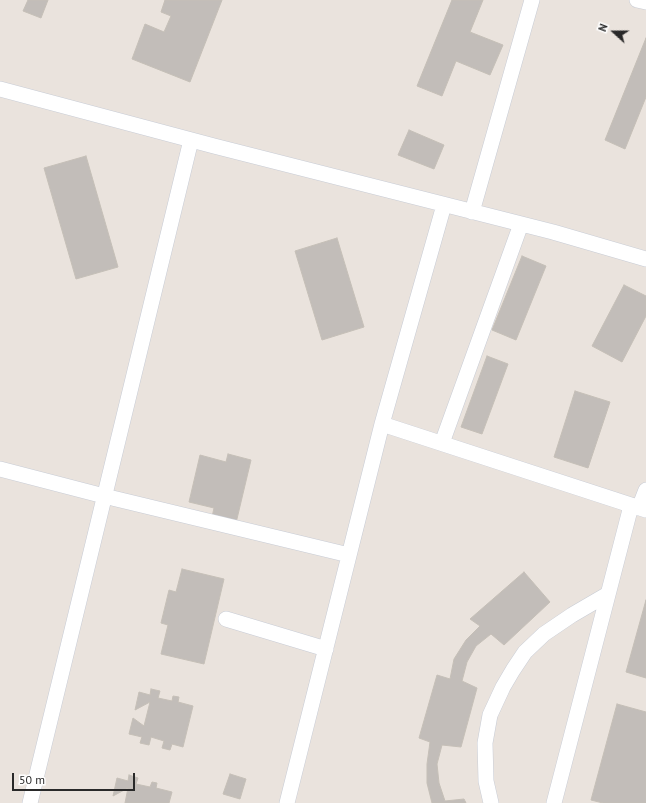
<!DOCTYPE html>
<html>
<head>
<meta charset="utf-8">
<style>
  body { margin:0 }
  #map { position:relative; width:646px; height:803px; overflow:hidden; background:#eae3dd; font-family:"PT Sans",sans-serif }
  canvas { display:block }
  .north { position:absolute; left:594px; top:12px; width:40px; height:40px; -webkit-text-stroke:3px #fff; paint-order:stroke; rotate:291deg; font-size:11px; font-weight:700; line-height:16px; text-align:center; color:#292929 }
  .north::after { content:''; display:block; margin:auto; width:14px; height:18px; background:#292929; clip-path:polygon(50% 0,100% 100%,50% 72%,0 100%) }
  .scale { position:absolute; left:12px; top:773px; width:123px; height:18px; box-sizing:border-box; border:2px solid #292929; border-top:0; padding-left:5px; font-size:12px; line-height:14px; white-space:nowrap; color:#292929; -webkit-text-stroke:3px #fff; paint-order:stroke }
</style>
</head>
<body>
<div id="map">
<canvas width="646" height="803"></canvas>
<div class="north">N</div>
<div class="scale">50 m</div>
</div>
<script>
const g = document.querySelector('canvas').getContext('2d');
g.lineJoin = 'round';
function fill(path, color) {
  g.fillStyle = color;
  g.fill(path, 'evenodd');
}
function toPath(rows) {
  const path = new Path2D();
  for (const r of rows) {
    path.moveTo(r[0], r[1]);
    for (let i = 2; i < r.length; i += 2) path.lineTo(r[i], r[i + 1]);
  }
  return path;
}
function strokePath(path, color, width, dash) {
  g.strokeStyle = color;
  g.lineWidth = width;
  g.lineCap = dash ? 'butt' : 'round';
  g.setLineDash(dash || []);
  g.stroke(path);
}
const building = toPath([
  [28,0,48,0,41,18,23,11,28,0],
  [165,0,222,0,190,82,132,59,145,24,164,32,171,16,161,12,165,0],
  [452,0,483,0,470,32,503,45,490,75,456,61,442,96,417,86,452,0],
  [646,38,646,97,625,149,605,140,646,38],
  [409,130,444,145,434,169,398,155,409,130],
  [86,156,118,267,76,279,44,168,86,156],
  [337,238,364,327,322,340,295,251,337,238],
  [522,256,546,266,516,340,492,330,522,256],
  [624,285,646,296,646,316,622,362,592,346,624,285],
  [487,356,508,364,482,434,461,427,487,356],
  [575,391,610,402,588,468,554,457,575,391],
  [228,454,251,460,236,523,212,517,214,508,189,502,200,455,226,462,228,454],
  [182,569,224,579,204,664,161,654,168,625,161,623,169,590,176,592,182,569],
  [524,572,550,602,504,645,491,634,476,646,467,662,462,681,477,688,461,747,442,745,437,764,439,783,445,801,464,799,466,803,432,803,427,783,427,764,430,742,419,738,437,675,450,679,454,659,466,640,480,626,470,619,524,572],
  [646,600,646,678,626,672,646,600],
  [151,689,160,691,158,698,172,701,173,696,179,697,178,702,193,706,183,747,172,744,170,750,162,748,164,741,151,737,149,745,140,743,142,737,129,734,133,718,144,726,150,702,135,710,139,692,150,695,151,689],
  [617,704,646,712,646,803,603,803,591,800,617,704],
  [230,774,246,779,240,799,223,794,230,774],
  [129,775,138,778,136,784,150,787,152,782,157,783,156,788,172,792,169,803,125,803,128,788,113,796,117,778,128,781,129,775]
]);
fill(building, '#c2bdb9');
strokePath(building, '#c5bfb7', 1);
const minor = toPath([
  [637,0,646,2],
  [0,89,214,146,553,232,646,259],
  [472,212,532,0],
  [382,424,646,510],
  [442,443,521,224],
  [0,469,104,496,349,555],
  [639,508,646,490],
  [226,619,326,649],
  [30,803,191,140],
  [287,803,382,424,444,205],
  [491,803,486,781,485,743,490,715,503,687,513,670,525,652,544,634,572,615,608,594],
  [554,803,631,506]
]);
strokePath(minor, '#c8ccd5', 16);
strokePath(minor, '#fff', 15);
</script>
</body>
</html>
